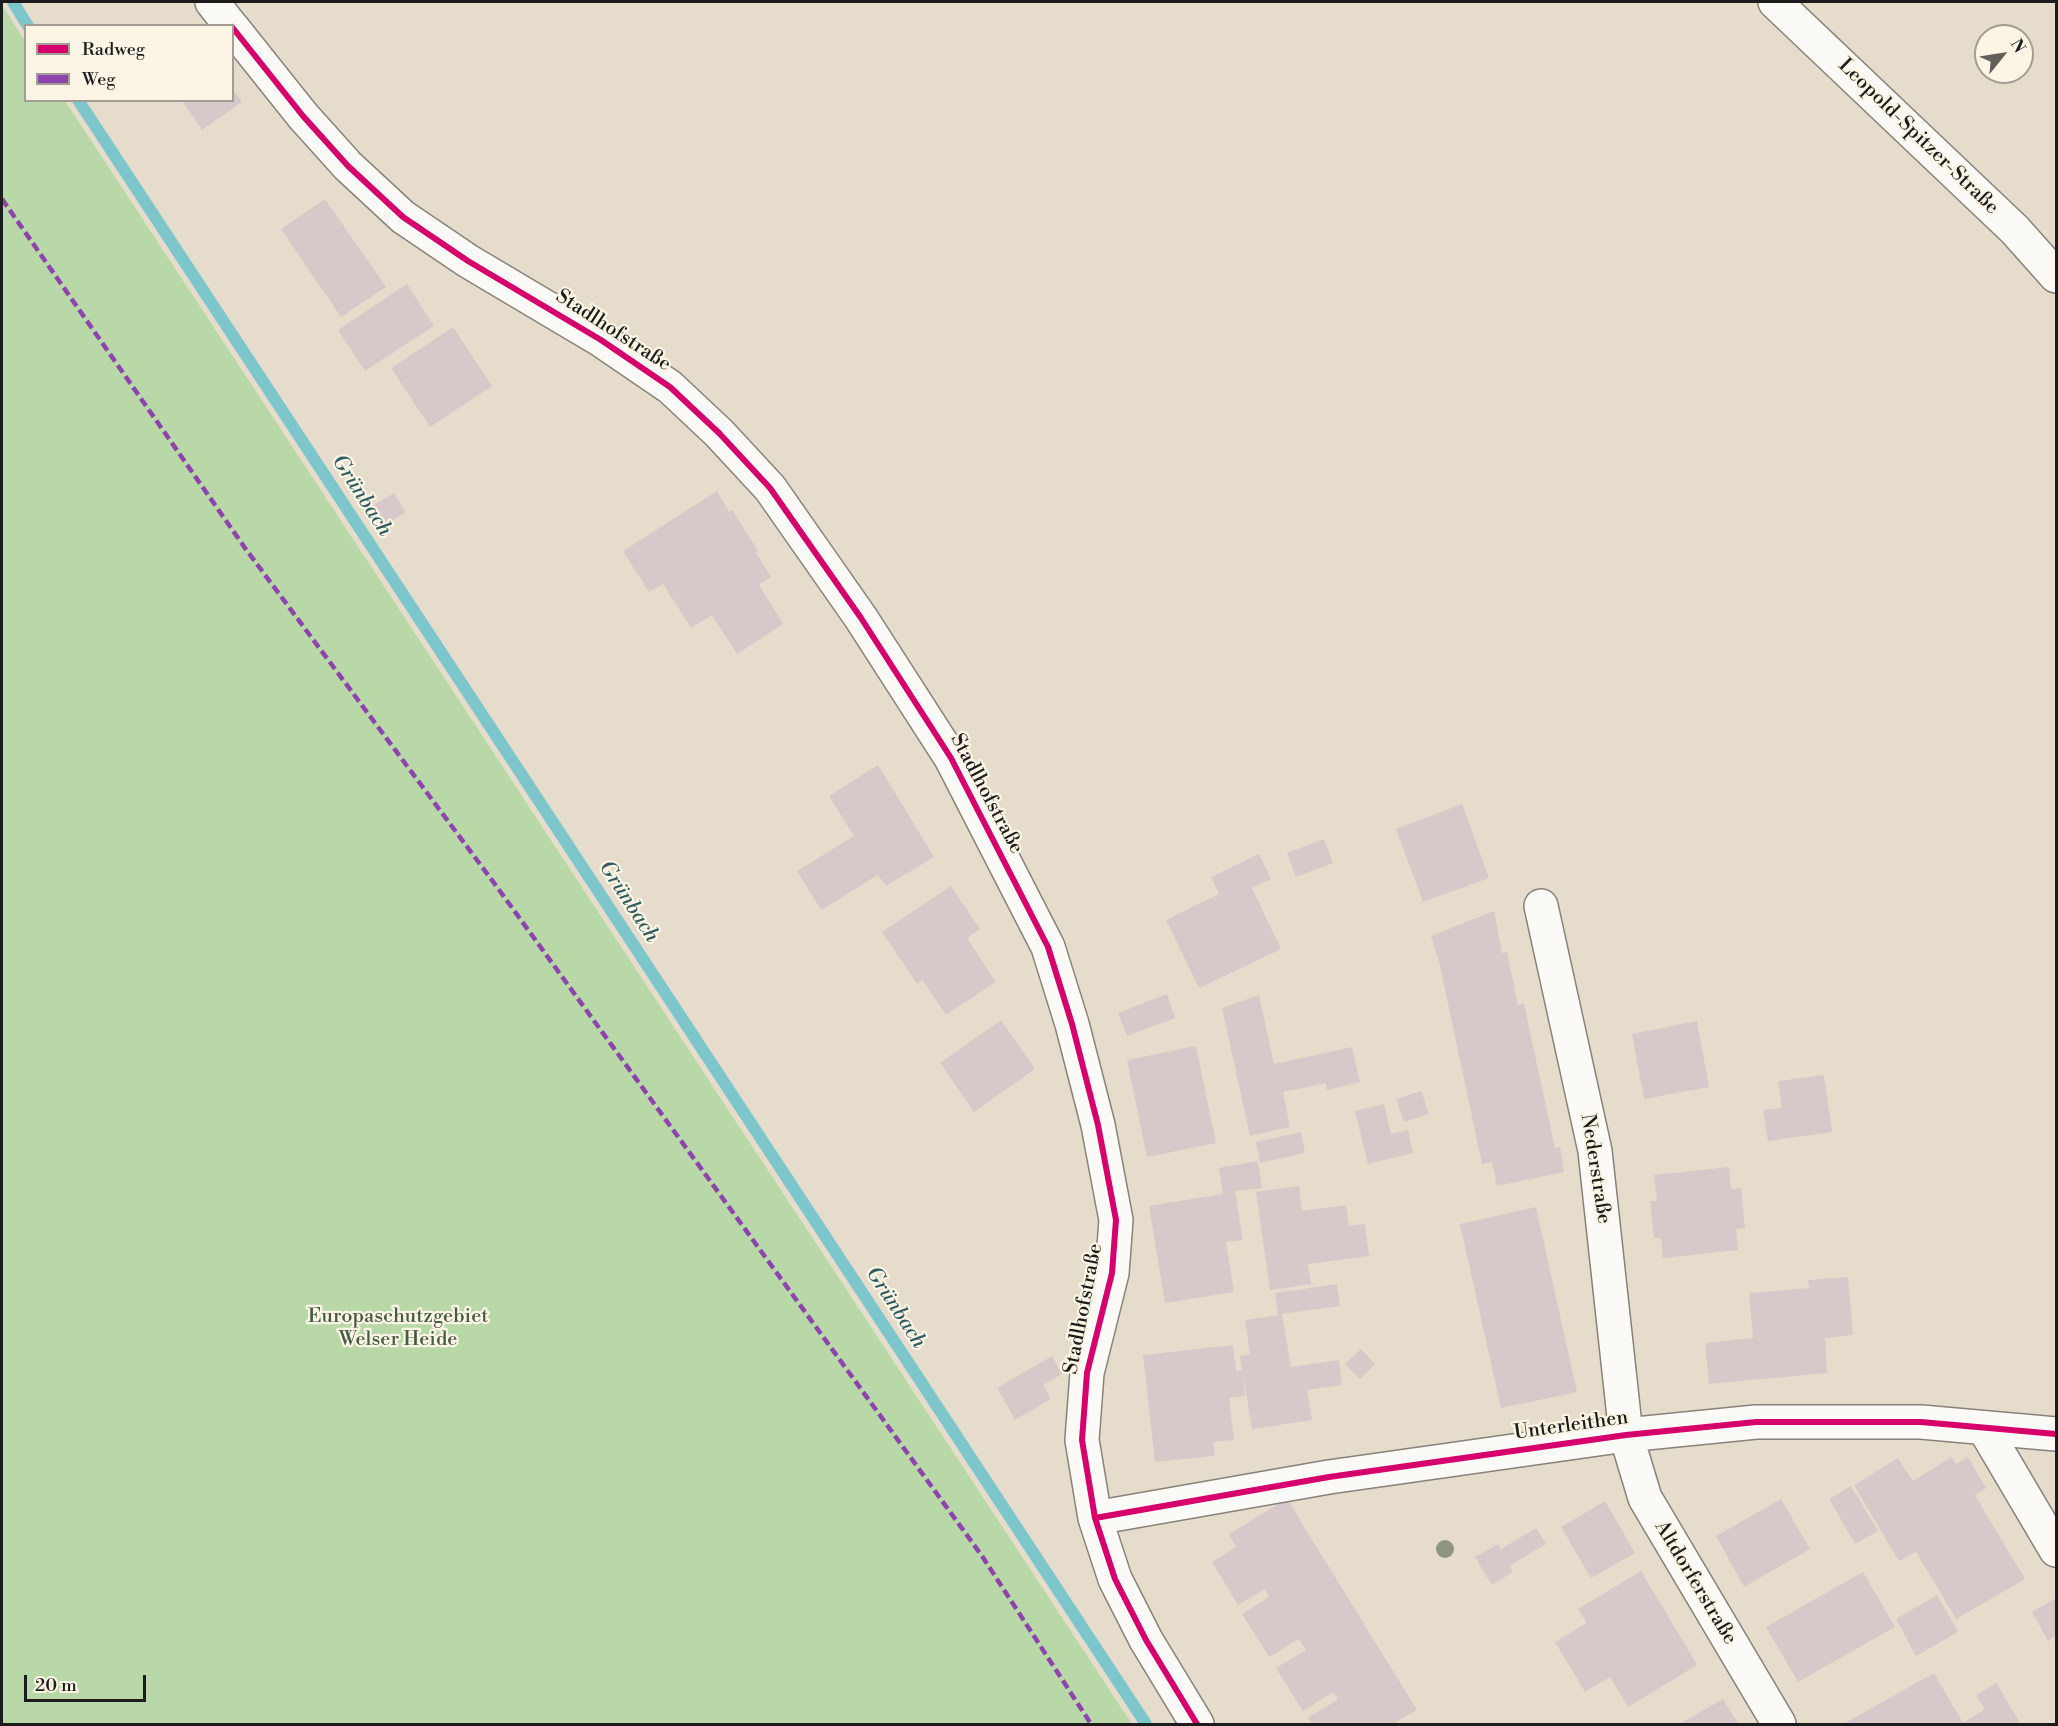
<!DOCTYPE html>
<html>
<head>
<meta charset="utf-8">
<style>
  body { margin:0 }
  #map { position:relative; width:2058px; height:1726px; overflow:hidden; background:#e6dccc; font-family:"Libre Bodoni",serif }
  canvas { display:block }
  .frame { position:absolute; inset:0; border:3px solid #1c1c1c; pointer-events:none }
  .legend { position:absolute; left:24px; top:24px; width:210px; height:78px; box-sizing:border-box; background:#fcf5e5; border:2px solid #a29e95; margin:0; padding:8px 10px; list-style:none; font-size:18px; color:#1c1c1c }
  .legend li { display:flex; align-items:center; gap:12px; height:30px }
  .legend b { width:30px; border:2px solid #a29e95 }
  .north { position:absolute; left:1974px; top:24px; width:60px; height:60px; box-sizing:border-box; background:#fcf5e5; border:2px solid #a29e95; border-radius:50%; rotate:60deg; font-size:16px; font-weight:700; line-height:24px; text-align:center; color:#1c1c1c }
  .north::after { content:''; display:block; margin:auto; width:21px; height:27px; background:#635f5a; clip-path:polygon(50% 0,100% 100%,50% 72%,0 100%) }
  .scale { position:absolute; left:24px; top:1675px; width:122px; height:27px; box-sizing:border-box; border:3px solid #1c1c1c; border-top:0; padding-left:8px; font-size:18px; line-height:21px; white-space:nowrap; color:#1c1c1c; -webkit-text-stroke:4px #fcf5e5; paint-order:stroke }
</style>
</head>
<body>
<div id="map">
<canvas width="2058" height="1726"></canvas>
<div class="frame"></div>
<ul class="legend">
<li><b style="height:8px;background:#d6006c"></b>Radweg</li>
<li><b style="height:8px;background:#8e44ad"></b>Weg</li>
</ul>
<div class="north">N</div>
<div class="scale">20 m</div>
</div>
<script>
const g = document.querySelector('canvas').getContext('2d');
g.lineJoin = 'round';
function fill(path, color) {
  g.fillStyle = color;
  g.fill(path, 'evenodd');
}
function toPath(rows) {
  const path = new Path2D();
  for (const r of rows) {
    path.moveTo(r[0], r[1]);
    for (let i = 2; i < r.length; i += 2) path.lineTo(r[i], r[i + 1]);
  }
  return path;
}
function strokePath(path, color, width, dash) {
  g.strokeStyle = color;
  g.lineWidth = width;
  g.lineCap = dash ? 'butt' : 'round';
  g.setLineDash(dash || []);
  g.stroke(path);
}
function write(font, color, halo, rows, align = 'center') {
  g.font = font + ' "Libre Bodoni",serif';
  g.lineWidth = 4.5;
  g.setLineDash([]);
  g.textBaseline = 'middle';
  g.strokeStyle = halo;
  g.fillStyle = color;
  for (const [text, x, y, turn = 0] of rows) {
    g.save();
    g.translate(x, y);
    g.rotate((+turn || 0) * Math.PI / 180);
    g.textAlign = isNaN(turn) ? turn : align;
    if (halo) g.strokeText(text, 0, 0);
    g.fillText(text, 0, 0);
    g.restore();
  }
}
fill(toPath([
  [2,5,25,41,26,100,65,101,1132,1724,2,1724]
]), '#b9d8a8');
strokePath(toPath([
  [13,2,28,26],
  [78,100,1146,1724]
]), '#7dc6cb', 12);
fill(toPath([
  [232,88,242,102,202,130,182,100,232,100],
  [325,199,386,287,341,317,281,229],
  [407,284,434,326,365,371,338,330],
  [453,327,492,386,430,427,391,368],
  [717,491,729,512,732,510,758,551,756,553,771,577,759,585,783,624,737,654,712,615,691,628,663,584,649,592,623,551],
  [394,493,406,512,380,528,369,508],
  [878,765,934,857,886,886,878,875,821,910,797,871,854,836,829,796],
  [1462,804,1489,878,1423,902,1396,829],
  [1324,839,1333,863,1296,877,1287,853],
  [1259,854,1271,879,1252,888,1281,949,1199,988,1166,920,1219,894,1211,877],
  [951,886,980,929,967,938,996,982,946,1015,922,980,917,984,882,932],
  [1494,911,1502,953,1507,952,1518,1005,1524,1004,1555,1148,1560,1147,1564,1172,1497,1186,1492,1162,1482,1164,1440,966,1431,936],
  [1167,994,1175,1018,1127,1036,1118,1013],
  [1259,995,1274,1064,1352,1047,1360,1082,1327,1090,1326,1083,1283,1092,1290,1127,1250,1136,1222,1008],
  [1001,1020,1035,1069,974,1112,940,1063],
  [1697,1021,1709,1087,1644,1099,1632,1034],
  [1196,1046,1216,1143,1147,1157,1127,1060],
  [1824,1075,1832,1132,1768,1141,1763,1110,1782,1108,1778,1081],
  [1421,1091,1429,1114,1404,1122,1396,1099],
  [1384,1104,1391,1134,1408,1130,1413,1153,1368,1164,1355,1111],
  [1301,1132,1305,1153,1260,1163,1256,1142],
  [1258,1161,1262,1188,1235,1191,1243,1240,1226,1242,1234,1292,1165,1303,1149,1206,1223,1194,1219,1168],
  [1729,1167,1731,1189,1741,1188,1745,1228,1736,1229,1738,1250,1663,1258,1661,1238,1654,1238,1650,1201,1657,1201,1654,1175],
  [1299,1186,1302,1211,1346,1205,1349,1226,1365,1224,1369,1256,1308,1264,1311,1284,1270,1290,1256,1192],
  [1536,1207,1577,1392,1501,1408,1460,1224],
  [1848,1277,1853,1335,1825,1338,1827,1373,1709,1384,1705,1343,1753,1338,1749,1293,1809,1288,1808,1280],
  [1337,1284,1340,1306,1282,1314,1291,1367,1339,1360,1342,1385,1307,1390,1312,1420,1252,1429,1243,1374,1245,1396,1229,1398,1234,1440,1213,1442,1215,1456,1155,1462,1143,1355,1233,1345,1236,1371,1242,1370,1240,1356,1250,1354,1245,1320,1278,1315,1275,1293],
  [1361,1349,1375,1364,1360,1379,1345,1364],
  [1052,1356,1062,1374,1043,1385,1051,1399,1015,1420,997,1388],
  [1952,1457,1956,1464,1968,1457,1986,1488,1975,1495,2025,1579,1956,1619,1916,1552,1899,1561,1854,1485,1898,1458,1913,1481],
  [1851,1486,1878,1531,1855,1544,1829,1499],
  [1287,1499,1417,1710,1393,1724,1312,1724,1308,1718,1338,1699,1333,1692,1303,1711,1276,1668,1306,1650,1299,1639,1269,1657,1242,1614,1269,1597,1265,1589,1238,1605,1212,1562,1236,1547,1229,1534],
  [1781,1499,1810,1549,1744,1587,1716,1536],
  [1605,1501,1635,1553,1591,1578,1561,1527],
  [1536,1528,1546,1544,1509,1566,1513,1572,1492,1585,1475,1557,1498,1544,1501,1549],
  [1641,1571,1697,1665,1628,1707,1610,1677,1585,1692,1555,1642,1587,1623,1578,1609],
  [1863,1572,1895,1627,1798,1682,1766,1627],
  [1937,1595,1958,1632,1916,1656,1896,1619],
  [2054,1599,2056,1603,2056,1636,2048,1641,2032,1612],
  [1934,1673,1963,1723,1960,1724,1843,1724],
  [1996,1683,2021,1724,1961,1724,1985,1709,1976,1695],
  [1723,1699,1738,1723,1735,1724,1679,1724]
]), '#d7c9ca');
const minor = toPath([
  [212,2,231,26],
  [1775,2,2015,230,2056,276],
  [232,27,303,116,348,166,403,217,468,261,601,340,670,387,719,433,770,488,861,618,951,758,1048,947,1072,1024,1098,1125,1116,1220,1112,1273,1087,1373,1082,1440,1095,1518,1115,1579,1146,1640,1197,1724],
  [1541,906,1595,1151,1626,1435,1645,1498,1779,1724],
  [1984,1428,2056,1550],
  [1095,1518,1329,1477,1626,1435,1756,1422,1921,1422,2056,1434]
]);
strokePath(minor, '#87827a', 36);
strokePath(minor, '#fbfaf7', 33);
strokePath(toPath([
  [2,199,245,548,497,887,982,1556,1091,1724]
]), '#8e44ad', 4.5, [9, 4.5]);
strokePath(toPath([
  [232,27,303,116,348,166,403,217,468,261,601,340,670,387,719,433,770,488,861,618,951,758,1048,947,1072,1024,1098,1125,1116,1220,1112,1273,1087,1373,1082,1440,1095,1518,1115,1579,1146,1640,1197,1724],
  [1095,1518,1329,1477,1626,1435,1756,1422,1921,1422,2056,1434]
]), '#d6006c', 6);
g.fillStyle = '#8e9680';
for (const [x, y] of [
  [1445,1549]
]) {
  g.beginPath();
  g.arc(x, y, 9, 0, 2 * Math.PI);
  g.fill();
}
write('20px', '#1c1c1c', '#fcf5e5', [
  ["Leopold-Spitzer-Straße",1918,137,44],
  ["Stadlhofstraße",613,331,33],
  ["Stadlhofstraße",986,794,62],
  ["Nederstraße",1595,1169,81],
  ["Stadlhofstraße",1084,1309,-79],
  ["Unterleithen",1571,1426,-8],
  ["Altdorferstraße",1695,1583,59]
]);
write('20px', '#465c42', '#fcf5e5', [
  ["Europaschutzgebiet",398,1317],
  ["Welser Heide",398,1340]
]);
write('italic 21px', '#315c62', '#fcf5e5', [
  ["Grünbach",361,496,57],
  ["Grünbach",628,902,57],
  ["Grünbach",895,1308,57]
]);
</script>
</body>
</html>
